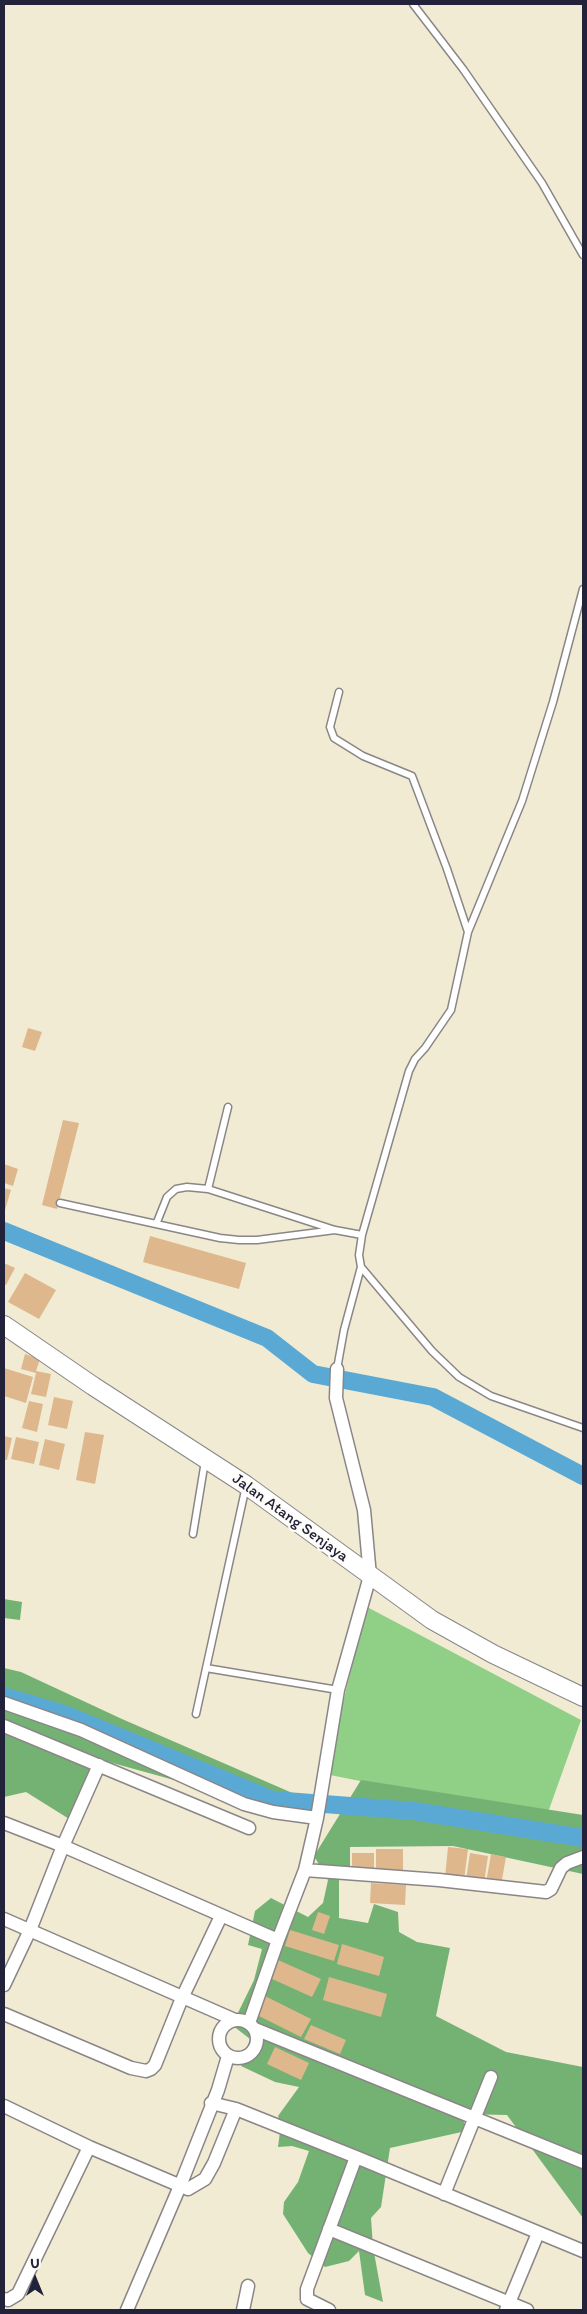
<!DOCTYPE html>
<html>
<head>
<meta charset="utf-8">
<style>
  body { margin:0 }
  #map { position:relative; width:587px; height:2314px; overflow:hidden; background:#f1ebd3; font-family:Itim,sans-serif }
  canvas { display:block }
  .frame { position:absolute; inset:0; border:5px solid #22223b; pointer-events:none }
  .north { position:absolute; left:10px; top:2254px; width:50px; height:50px; -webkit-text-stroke:4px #fdfcf7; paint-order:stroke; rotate:0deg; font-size:14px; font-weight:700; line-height:20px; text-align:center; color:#22223b }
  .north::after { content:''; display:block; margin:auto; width:18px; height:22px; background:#22223b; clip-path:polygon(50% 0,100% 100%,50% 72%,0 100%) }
</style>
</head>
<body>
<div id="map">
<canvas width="587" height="2314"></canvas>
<div class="frame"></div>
<div class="north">U</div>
</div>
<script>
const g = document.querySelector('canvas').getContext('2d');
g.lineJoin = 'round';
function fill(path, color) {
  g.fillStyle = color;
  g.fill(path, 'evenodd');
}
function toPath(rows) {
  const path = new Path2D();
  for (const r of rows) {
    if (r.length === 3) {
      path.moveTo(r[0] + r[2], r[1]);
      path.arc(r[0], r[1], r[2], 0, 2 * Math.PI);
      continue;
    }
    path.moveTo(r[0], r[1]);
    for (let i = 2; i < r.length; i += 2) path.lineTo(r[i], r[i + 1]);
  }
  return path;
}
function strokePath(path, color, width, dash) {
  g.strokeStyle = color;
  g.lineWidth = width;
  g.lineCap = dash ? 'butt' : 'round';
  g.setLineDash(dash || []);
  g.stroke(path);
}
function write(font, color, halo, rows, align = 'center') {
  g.font = font + ' Itim,sans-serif';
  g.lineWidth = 4.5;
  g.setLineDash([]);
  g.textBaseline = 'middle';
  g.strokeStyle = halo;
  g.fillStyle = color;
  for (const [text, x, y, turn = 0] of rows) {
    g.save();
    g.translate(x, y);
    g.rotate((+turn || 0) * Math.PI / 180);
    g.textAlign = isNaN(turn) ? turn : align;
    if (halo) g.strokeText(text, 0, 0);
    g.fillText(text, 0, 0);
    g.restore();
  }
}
fill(toPath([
  [367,1607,581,1720,546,1818,325,1774]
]), '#90cf86');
fill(toPath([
  [4,1599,22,1602,20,1620,4,1618],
  [4,1668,21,1672,122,1719,320,1805,279,1809,98,1759,74,1822,26,1792,4,1797],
  [361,1780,583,1815,583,1874,453,1846,350,1847,350,1871,339,1875,339,1918,368,1923,374,1904,398,1912,399,1932,417,1942,450,1948,436,2016,506,2052,583,2067,583,2218,507,2115,462,2114,466,2131,390,2148,381,2207,371,2218,373,2247,383,2302,365,2295,359,2251,349,2261,325,2267,308,2253,283,2214,284,2202,298,2182,309,2151,292,2146,278,2147,281,2124,278,2116,299,2087,275,2082,241,2066,250,2039,232,2025,254,1980,262,1949,248,1945,255,1911,271,1898,308,1917,323,1903,328,1880,314,1856]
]), '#74b273');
strokePath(toPath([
  [4,1231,267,1338,313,1374,433,1397,583,1476],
  [4,1696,64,1714,273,1800,414,1811,583,1838]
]), '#5aa9d4', 18);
fill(toPath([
  [28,1028,42,1032,35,1051,22,1047],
  [63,1120,79,1123,57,1209,42,1205],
  [4,1164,18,1169,13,1186,4,1183],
  [4,1188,11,1190,5,1210,4,1209],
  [150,1236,246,1263,239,1289,143,1262],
  [4,1263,15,1268,6,1285,4,1284],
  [25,1273,56,1290,39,1319,8,1302],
  [25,1354,40,1359,36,1371,51,1374,46,1397,31,1394,36,1373,21,1369],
  [4,1368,33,1377,26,1403,4,1396],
  [54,1397,73,1401,67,1429,48,1425],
  [29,1401,43,1404,37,1432,22,1428],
  [85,1432,104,1435,95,1484,76,1480],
  [4,1436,12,1438,7,1460,4,1460],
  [16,1437,39,1442,34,1464,11,1459],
  [45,1439,65,1444,59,1470,39,1465],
  [448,1847,468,1849,464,1880,445,1877],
  [376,1849,403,1849,403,1873,376,1873],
  [352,1853,374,1853,374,1871,352,1872],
  [470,1853,488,1856,484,1883,466,1880],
  [491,1854,506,1857,501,1885,486,1883],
  [371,1883,406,1885,405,1905,370,1903],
  [318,1912,330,1916,324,1934,312,1930],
  [290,1930,339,1945,334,1961,285,1946],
  [342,1944,384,1957,379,1976,337,1964],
  [278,1960,321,1979,312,1997,270,1978],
  [329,1977,387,1994,381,2017,323,2000],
  [265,1996,311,2019,301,2037,255,2014],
  [311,2025,346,2040,340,2054,304,2039],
  [275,2047,309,2063,301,2080,267,2064]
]), '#dfb78d');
const service = toPath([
  [413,4,463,69,542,183,583,255],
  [583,589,553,702,522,801,468,932,451,1010,425,1048,415,1059,409,1071,362,1235,359,1255,361,1267,432,1351,459,1377,491,1396,583,1428],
  [339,692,330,727,334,738,363,756,412,776,447,869,468,932],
  [208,1189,228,1107],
  [60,1203,220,1238,239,1240,257,1240,335,1230],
  [157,1222,167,1197,176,1189,187,1187,208,1189,335,1230,362,1235],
  [337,1369,344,1330,361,1267],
  [193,1534,205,1461],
  [206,1668,338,1690],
  [196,1714,246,1486]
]);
const minor = toPath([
  [4,1703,81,1730,244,1804,273,1812,317,1818],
  [4,1726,249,1828],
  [4,1823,63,1846,278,1940],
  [305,1870,439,1880,546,1892,551,1889,561,1868,567,1863,583,1857],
  [4,1919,235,2020],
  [4,1985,30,1930,63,1846,99,1765],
  [4,2014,131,2068,146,2071,151,2069,155,2065,182,1998,221,1916],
  [238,2039,19],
  [249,2023,278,1940,305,1870,317,1818,338,1690,370,1576,364,1510,336,1398,337,1369],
  [255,2029,583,2162],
  [211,2103,236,2109,356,2157,583,2251],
  [4,2106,89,2147,188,2189,205,2179,214,2163,236,2109],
  [444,2194,491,2077],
  [329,2229,527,2310],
  [4,2299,8,2300,18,2294,89,2147],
  [127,2310,180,2186,218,2090,228,2056],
  [243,2310,248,2286],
  [329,2310,307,2299,307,2289,356,2157],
  [506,2310,538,2233]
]);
const secondary = toPath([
  [4,1325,93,1386,246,1485,432,1620,493,1654,583,1697]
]);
strokePath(service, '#8a8687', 9);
strokePath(minor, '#8a8687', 15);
strokePath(secondary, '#8a8687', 20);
strokePath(service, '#fff', 6);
strokePath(minor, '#fff', 12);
strokePath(secondary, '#fff', 18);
write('16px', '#22223b', '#fdfcf7', [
  ["Jalan Atang Senjaya",290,1518,36]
]);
</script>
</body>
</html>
